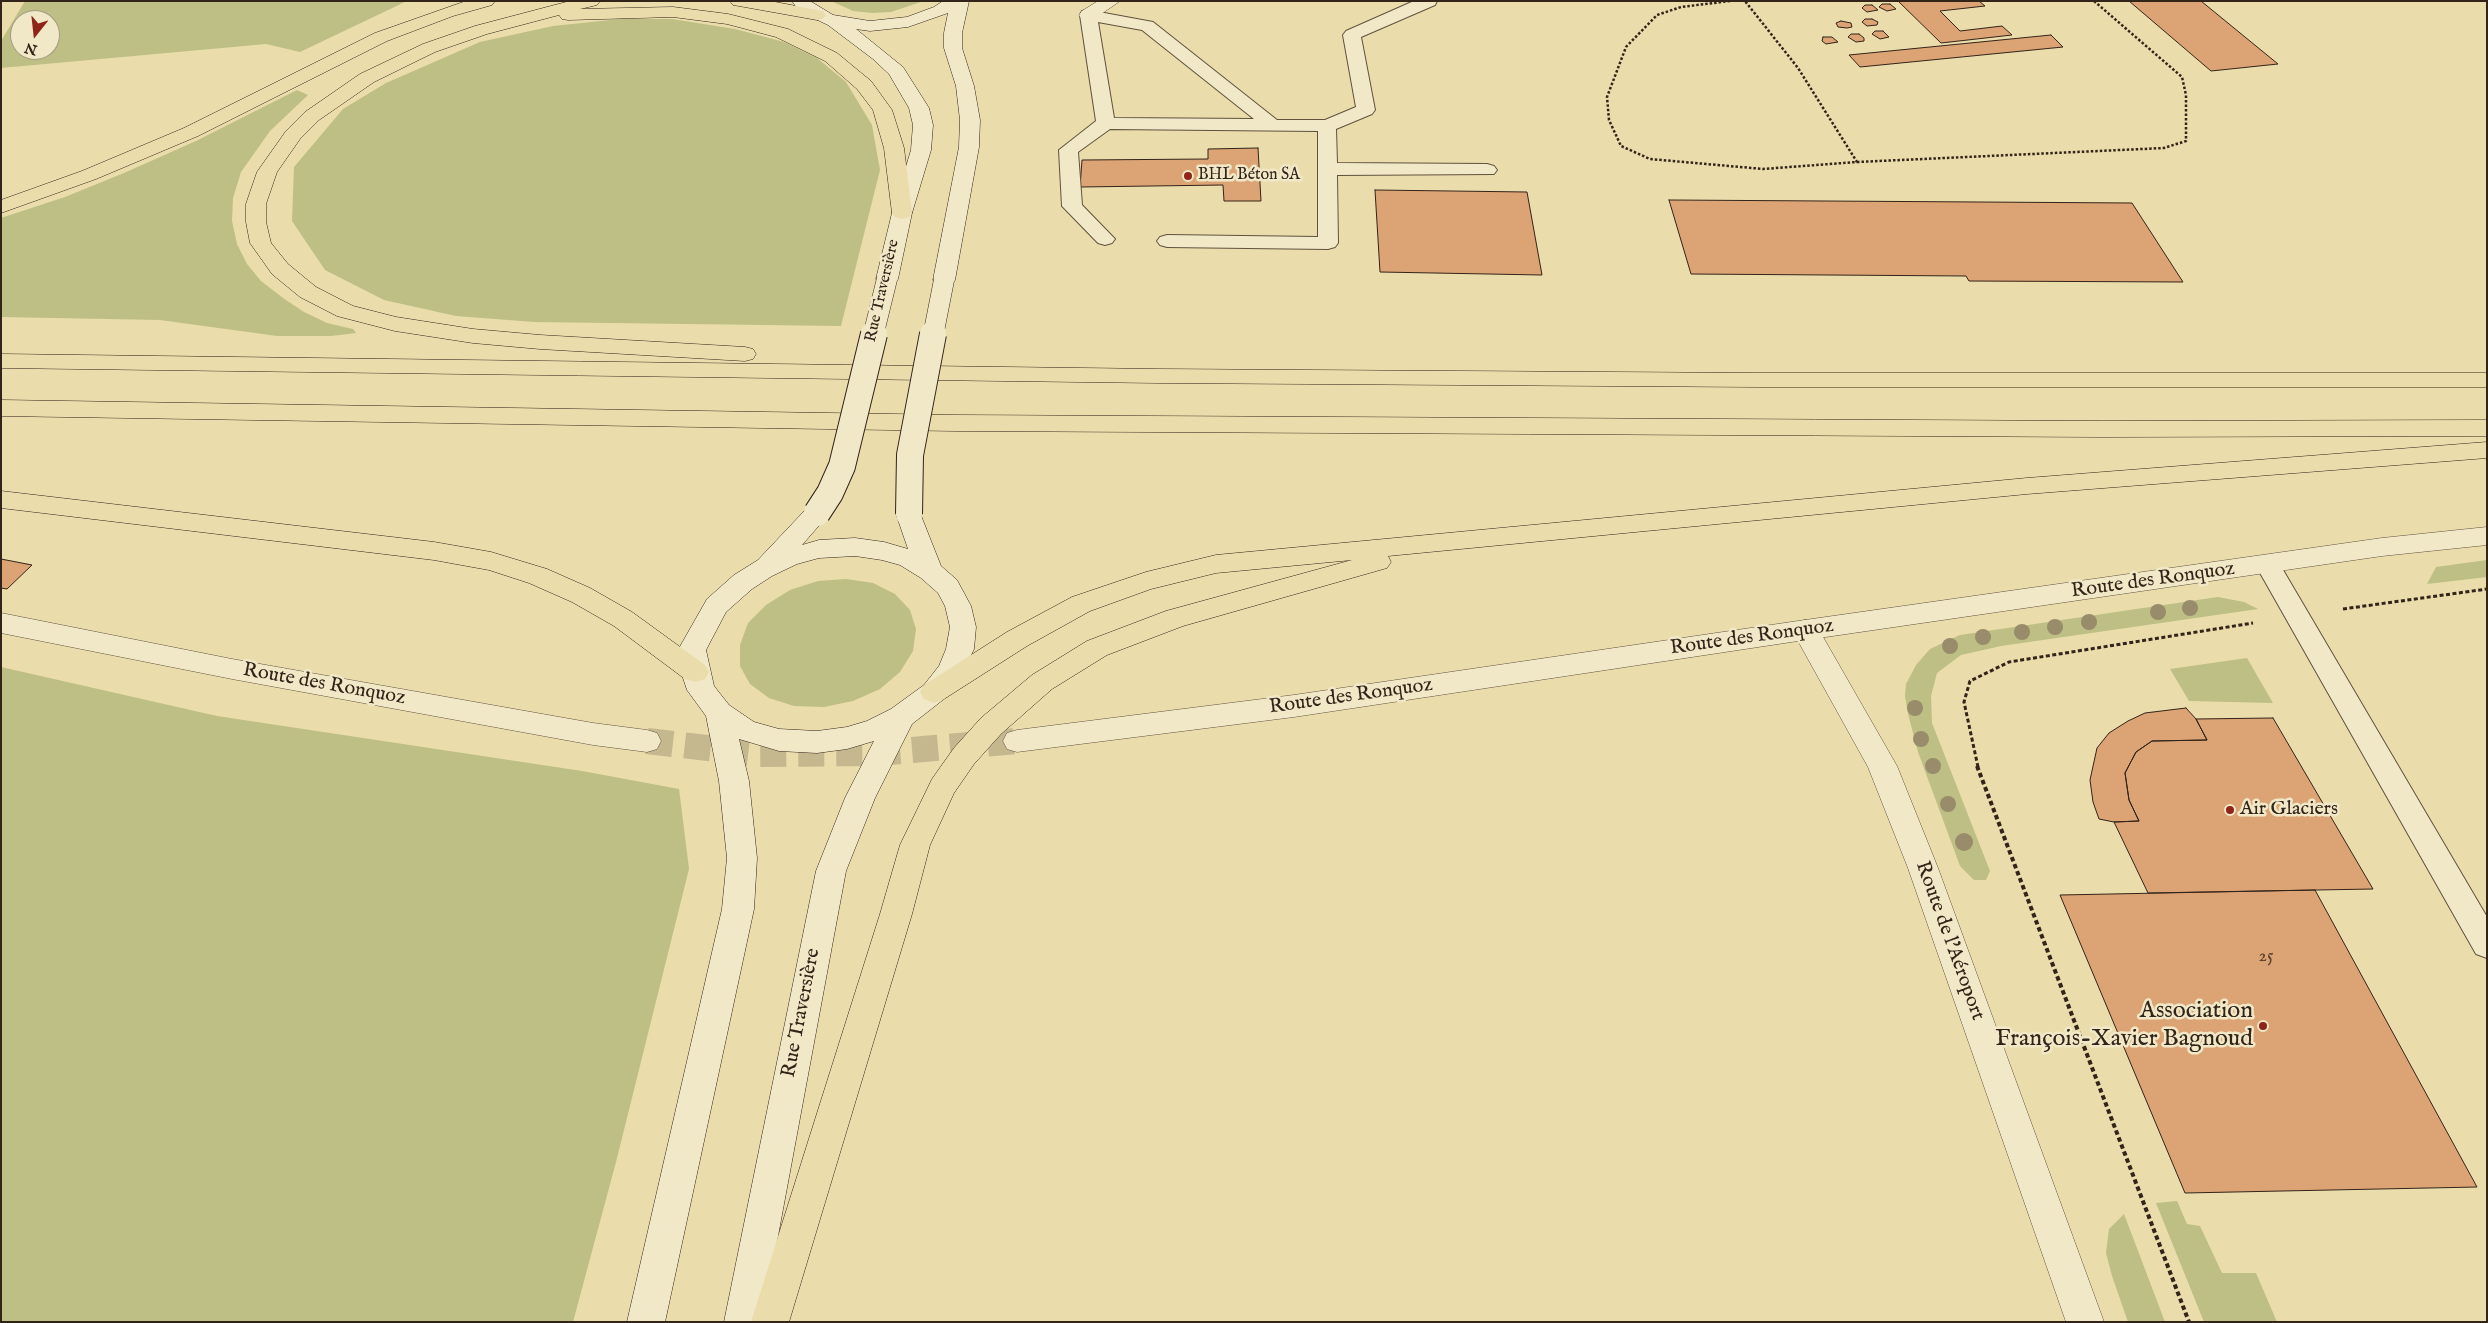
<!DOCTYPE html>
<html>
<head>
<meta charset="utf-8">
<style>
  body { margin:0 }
  #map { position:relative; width:2488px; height:1323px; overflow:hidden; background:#eadcab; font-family:"IM FELL English",serif }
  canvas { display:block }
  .frame { position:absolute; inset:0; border:2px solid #322419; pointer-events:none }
  .north { position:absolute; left:10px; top:10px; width:50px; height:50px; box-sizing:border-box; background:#f1e8c8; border:1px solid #a59a82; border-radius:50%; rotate:196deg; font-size:14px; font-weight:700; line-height:20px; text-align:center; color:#322419 }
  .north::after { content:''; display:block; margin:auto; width:18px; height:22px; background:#8f2418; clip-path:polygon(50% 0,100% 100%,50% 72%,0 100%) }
</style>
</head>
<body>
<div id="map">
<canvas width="2488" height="1323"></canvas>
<div class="frame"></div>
<div class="north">N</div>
</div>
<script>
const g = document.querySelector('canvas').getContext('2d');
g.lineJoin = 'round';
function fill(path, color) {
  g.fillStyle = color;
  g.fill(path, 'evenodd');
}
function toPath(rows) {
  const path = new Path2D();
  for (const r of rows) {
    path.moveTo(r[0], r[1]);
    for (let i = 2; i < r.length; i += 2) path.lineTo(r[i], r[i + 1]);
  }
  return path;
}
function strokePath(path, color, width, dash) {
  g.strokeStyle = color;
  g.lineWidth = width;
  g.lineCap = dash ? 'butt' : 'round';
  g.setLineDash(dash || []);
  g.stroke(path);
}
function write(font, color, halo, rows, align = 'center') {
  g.font = font + ' "IM FELL English",serif';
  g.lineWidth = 5;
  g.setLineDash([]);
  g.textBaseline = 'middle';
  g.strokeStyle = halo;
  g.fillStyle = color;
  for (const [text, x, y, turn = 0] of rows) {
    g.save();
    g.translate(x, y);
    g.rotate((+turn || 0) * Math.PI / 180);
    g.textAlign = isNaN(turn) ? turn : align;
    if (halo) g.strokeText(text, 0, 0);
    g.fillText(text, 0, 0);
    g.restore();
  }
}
fill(toPath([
  [25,1,407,1,300,52,266,44,1,68,1,41],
  [20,20,50,20,50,50,20,50],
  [831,1,924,1,891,12,872,13,853,11],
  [620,19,672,19,735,29,784,42,817,58,846,82,872,125,880,170,841,326,534,322,456,316,384,300,325,270,292,221,294,167,343,109,386,83,480,42,553,26],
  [297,90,308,95,270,131,241,172,233,198,232,221,237,244,247,264,261,281,283,298,304,312,327,323,353,329,356,333,331,336,277,336,160,320,1,317,1,218,65,197,124,173,196,141],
  [2487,560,2487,577,2427,584,2436,567],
  [846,579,873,583,895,594,910,610,916,629,913,651,900,672,880,689,853,701,824,707,794,706,769,698,750,684,740,666,740,645,748,623,766,605,790,590,818,581],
  [2218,597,2244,602,2258,609,2001,646,1961,655,1937,673,1931,696,1932,723,1990,871,1986,880,1974,880,1960,866,1918,752,1908,714,1905,696,1906,684,1916,665,1930,649,1960,635],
  [2247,658,2273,703,2189,701,2170,669],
  [1,667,217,716,582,771,679,789,689,869,616,1162,573,1322,1,1322],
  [2177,1201,2187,1224,2200,1226,2222,1273,2256,1273,2277,1322,2204,1322,2156,1203],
  [2124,1214,2165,1322,2128,1322,2112,1276,2106,1253,2109,1229]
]), '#bdbf84');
const building = toPath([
  [1898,1,1979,1,1985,6,1940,11,1960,31,2002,26,2012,35,1941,43,1898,1],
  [2129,1,2201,1,2278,64,2211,71,2129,1],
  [1890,4,1896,9,1887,11,1879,7,1882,4,1890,4],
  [1872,5,1878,10,1867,12,1862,8,1865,5,1872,5],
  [1872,19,1878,22,1877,25,1867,26,1862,22,1865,19,1872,19],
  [1841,21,1851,23,1852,27,1847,28,1838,27,1836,23,1841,21],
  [1883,31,1889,37,1880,39,1872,34,1875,31,1883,31],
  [1859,34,1864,38,1864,41,1856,42,1848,37,1851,34,1859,34],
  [2051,35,2063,47,1860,67,1849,55,2051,35],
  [1823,37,1832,37,1838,42,1826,44,1822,41,1823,37],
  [1258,148,1261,201,1224,201,1223,185,1080,187,1082,160,1208,159,1208,149,1258,148],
  [1375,190,1527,192,1542,275,1380,272,1375,190],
  [1669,200,2132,203,2183,282,1969,281,1966,276,1691,274,1669,200],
  [1,559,32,565,7,589,1,588,1,559],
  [2186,708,2196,719,2207,740,2152,741,2136,752,2125,773,2129,800,2139,821,2114,822,2099,819,2093,802,2090,780,2097,748,2109,733,2128,721,2145,713,2186,708],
  [2273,718,2373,889,2148,893,2114,822,2139,821,2129,800,2125,773,2136,752,2152,741,2207,740,2196,719,2273,718],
  [2315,890,2477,1187,2185,1193,2060,895,2315,890]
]);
fill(building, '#dca375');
strokePath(building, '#322419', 1);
strokePath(toPath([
  [647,741,758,754,878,753,1017,741]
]), '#c5b78e', 26, [26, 12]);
const service = toPath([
  [1414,1,1437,1,1435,5,1361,37,1375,110,1372,114,1336,129,1337,163,1487,164,1494,166,1497,170,1494,174,1337,175,1338,243,1335,247,1328,249,1167,247,1160,245,1157,241,1160,237,1167,235,1318,237,1318,131,1110,129,1078,152,1082,205,1115,239,1112,243,1105,245,1098,243,1062,206,1059,150,1096,121,1080,15,1082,11,1088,10,1153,22,1277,120,1325,120,1356,107,1343,35,1346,31,1414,1],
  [1098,22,1142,30,1254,119,1114,118,1098,22],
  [2267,555,2276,558,2487,917,2487,958,2476,954,2255,564,2258,558,2267,555]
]);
const minor = toPath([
  [1098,1,1120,1,1094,19,1082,19,1079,15,1082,11,1098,1],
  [2487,527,2487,545,2382,556,1805,640,1795,637,1791,630,1795,623,1805,620,2382,538,2487,527]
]);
const tertiary = toPath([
  [1,613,232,659,593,723,647,730,657,733,661,741,657,749,647,752,593,745,232,679,1,633,1,613],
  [1805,620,1815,623,1897,766,1938,868,2104,1322,2066,1322,1908,868,1868,767,1798,641,1294,717,1017,752,1007,749,1003,741,1007,733,1017,730,1294,695,1805,620]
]);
const secondary = toPath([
  [792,1,810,1,833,15,870,21,907,17,934,7,943,1,969,1,962,33,962,48,974,86,980,120,979,147,955,280,952,285,944,287,936,285,933,280,959,147,960,120,956,86,944,48,944,33,948,13,908,27,870,31,856,29,903,67,929,108,933,125,931,150,912,213,898,279,895,284,887,286,879,284,876,279,892,213,911,150,913,125,909,108,889,74,873,59,828,25,799,11,792,1],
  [817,504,826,507,830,513,802,545,819,540,855,538,884,542,908,549,896,514,900,508,909,505,918,508,941,566,957,580,971,606,976,627,974,649,960,678,944,699,912,724,875,798,846,871,762,1322,724,1322,816,871,845,798,874,741,847,749,817,753,779,751,739,739,749,781,757,858,754,909,665,1322,627,1322,722,909,727,858,719,781,706,716,687,690,681,672,678,650,707,599,734,575,758,560,808,507,817,504],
  [855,556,882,560,900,565,921,578,938,593,945,606,950,627,946,649,939,666,924,685,891,709,867,721,847,727,817,731,779,729,754,722,729,705,714,686,706,650,726,612,752,589,772,576,797,564,819,558,855,556]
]);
const motorway = toPath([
  [466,1,495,1,492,5,453,16,387,41,198,136,96,179,1,213,1,200,82,171,184,128,375,33,466,1],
  [570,1,600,1,597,5,580,9,673,7,728,14,788,29,837,53,871,81,892,110,904,148,912,213,909,217,902,219,895,217,892,213,884,148,873,110,857,89,825,61,776,37,727,24,673,17,568,20,562,19,559,15,487,34,435,52,374,82,319,120,300,139,277,172,266,204,266,222,271,243,288,264,316,287,353,306,396,317,473,329,540,335,745,347,753,349,756,354,753,359,745,361,540,349,473,343,395,331,337,316,300,297,272,274,250,243,246,222,246,204,257,172,286,131,305,112,360,74,423,44,475,26,570,1],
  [730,1,770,1,817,10,823,11,826,15,823,19,817,20,739,6,733,5,730,1],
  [1,354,1158,369,1759,373,2487,373,2487,387,1759,387,1158,383,1,368,1,354],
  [1,400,955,415,2102,421,2487,420,2487,436,2102,437,955,431,1,416,1,400],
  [2487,442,2487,458,2027,494,1388,556,1391,562,1387,568,1183,626,1107,655,1052,689,1001,734,974,764,954,793,930,845,912,914,789,1322,751,1322,880,914,900,845,932,779,954,748,981,718,1032,675,1087,641,1166,611,1352,560,1216,573,1151,589,1090,611,1027,646,944,699,934,703,924,699,920,692,924,685,1007,632,1072,597,1146,572,1216,555,2027,478,2487,442],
  [1,491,434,542,491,552,547,569,590,588,632,612,705,665,709,672,705,679,695,682,685,679,614,626,572,602,529,583,489,570,434,560,1,508,1,491]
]);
strokePath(service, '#60523e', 2);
strokePath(minor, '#60523e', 1);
strokePath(tertiary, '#60523e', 1);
strokePath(secondary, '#322419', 1);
strokePath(motorway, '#322419', 1);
strokePath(toPath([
  [1730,1,1681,7,1657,15,1626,47,1607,97,1609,120,1621,146,1650,159,1763,169,1857,162,1798,68,1745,1],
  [1857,162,2164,148,2186,141,2186,95,2182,77,2094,1]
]), '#322419', 2.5, [2.5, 2]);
strokePath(toPath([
  [2343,609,2487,589],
  [1978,767,1964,702,1970,681,2009,662,2253,623]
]), '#322419', 3, [4, 2.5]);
strokePath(toPath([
  [1977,766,2189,1322]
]), '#322419', 4, [4.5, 3]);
fill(service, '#f1e8c8');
fill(minor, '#f1e8c8');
fill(tertiary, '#f1e8c8');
fill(secondary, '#f1e8c8');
fill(motorway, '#eadcab');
const secondaryBridgeFar1 = toPath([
  [873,336,887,279],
  [933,336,944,280]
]);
const secondaryBridge = toPath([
  [817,513,830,493,842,466,874,334],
  [909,514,910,455,933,334]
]);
strokePath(secondaryBridgeFar1, '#322419', 21, []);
strokePath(secondaryBridge, '#322419', 28, []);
strokePath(secondaryBridgeFar1, '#f1e8c8', 20);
strokePath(secondaryBridge, '#f1e8c8', 26);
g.fillStyle = '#988c6a';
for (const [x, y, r] of [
  [2190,608,8],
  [2158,612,8],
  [2089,622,8],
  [2055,627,8],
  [2022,632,8],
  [1983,637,8],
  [1950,646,8],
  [1915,708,8],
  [1921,739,8],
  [1933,766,8],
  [1948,804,8],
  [1964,842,9]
]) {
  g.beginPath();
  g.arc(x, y, r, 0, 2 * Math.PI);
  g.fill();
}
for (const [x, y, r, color] of [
  [1188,176,5,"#8f2418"],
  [2230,810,5,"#8f2418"],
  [2263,1026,5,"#8f2418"]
]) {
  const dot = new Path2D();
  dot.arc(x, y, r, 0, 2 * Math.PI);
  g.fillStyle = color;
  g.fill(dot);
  strokePath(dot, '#f1e8c8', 2);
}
write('16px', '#322419', '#f1e8c8', [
  ["BHL Béton SA",1198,176]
], 'left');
write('16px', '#322419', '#f1e8c8', [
  ["Rue Traversière",883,291,-77]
]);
write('18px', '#5c4430', null, [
  ["25",2266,957]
]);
write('20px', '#322419', '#f1e8c8', [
  ["Route des Ronquoz",2153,581,-8],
  ["Route des Ronquoz",1752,638,-8],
  ["Route des Ronquoz",324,685,10],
  ["Route des Ronquoz",1351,697,-8],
  ["Route de l'Aéroport",1949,941,70],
  ["Rue Traversière",802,1013,-79]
]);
write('20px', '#322419', '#f1e8c8', [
  ["Air Glaciers",2240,810]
], 'left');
write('24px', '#322419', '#f1e8c8', [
  ["Association",2253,1012],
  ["François-Xavier Bagnoud",2253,1040]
], 'right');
</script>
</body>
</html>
